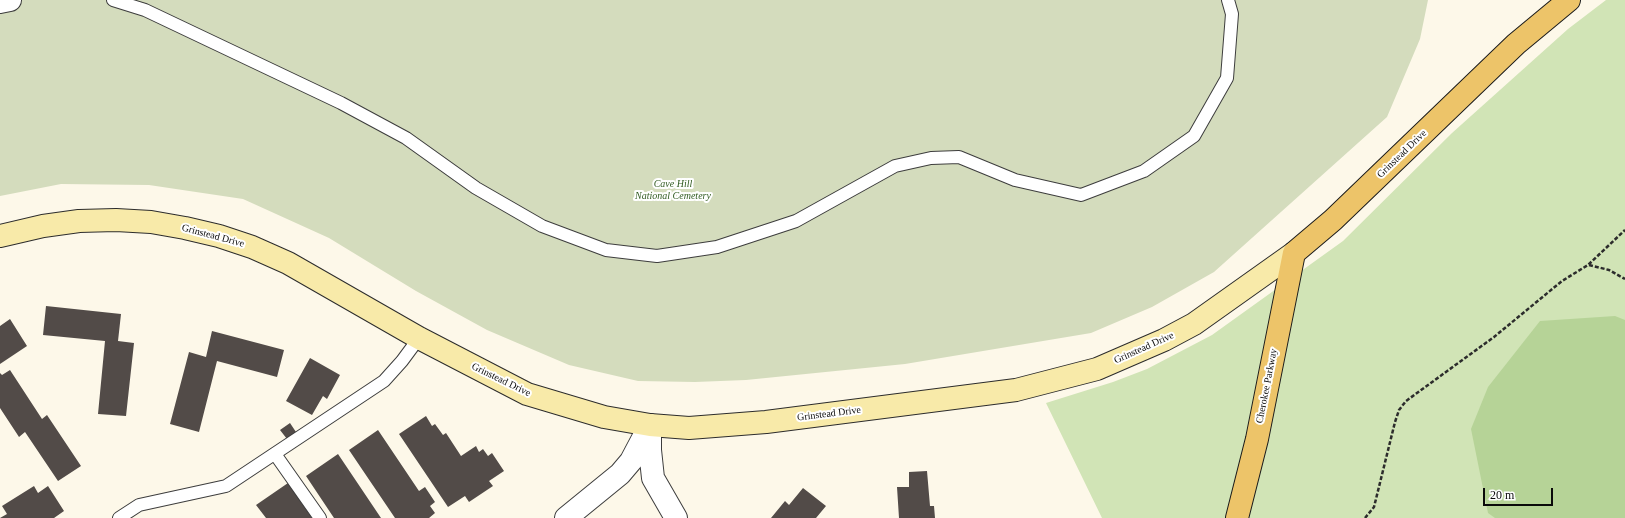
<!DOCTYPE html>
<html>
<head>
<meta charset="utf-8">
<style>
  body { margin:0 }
  #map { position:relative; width:1625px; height:518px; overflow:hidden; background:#fdf8e9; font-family:"Times New Roman",serif }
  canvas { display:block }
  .scale { position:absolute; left:1483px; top:488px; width:70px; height:18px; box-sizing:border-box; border:2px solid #0a0a0a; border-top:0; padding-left:5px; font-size:12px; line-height:14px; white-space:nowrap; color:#0a0a0a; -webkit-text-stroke:3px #fff; paint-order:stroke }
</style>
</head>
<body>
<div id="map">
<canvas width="1625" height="518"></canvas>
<div class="scale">20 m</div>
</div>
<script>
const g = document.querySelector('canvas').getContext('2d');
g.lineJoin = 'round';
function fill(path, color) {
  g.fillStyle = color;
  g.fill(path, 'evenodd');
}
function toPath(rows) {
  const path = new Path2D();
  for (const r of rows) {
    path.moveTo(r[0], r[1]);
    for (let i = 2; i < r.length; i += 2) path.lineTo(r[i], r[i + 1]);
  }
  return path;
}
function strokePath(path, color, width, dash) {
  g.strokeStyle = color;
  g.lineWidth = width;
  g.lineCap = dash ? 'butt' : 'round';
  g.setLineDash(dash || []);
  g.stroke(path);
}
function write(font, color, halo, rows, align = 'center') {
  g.font = font + ' "Times New Roman",serif';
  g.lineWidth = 4;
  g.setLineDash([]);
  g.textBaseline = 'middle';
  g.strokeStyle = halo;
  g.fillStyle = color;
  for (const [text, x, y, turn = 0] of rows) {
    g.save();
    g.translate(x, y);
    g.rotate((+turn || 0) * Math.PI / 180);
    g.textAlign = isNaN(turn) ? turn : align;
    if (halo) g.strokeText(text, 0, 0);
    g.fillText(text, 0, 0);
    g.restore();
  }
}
fill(toPath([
  [1606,0,1625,0,1625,518,1102,518,1046,403,1113,382,1147,369,1212,335,1343,241,1452,133,1568,29]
]), '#d1e4b6');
fill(toPath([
  [1615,316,1625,320,1625,518,1495,518,1488,513,1471,429,1488,387,1540,321]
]), '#b6d397');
fill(toPath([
  [0,0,1428,0,1420,39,1387,117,1214,272,1152,307,1091,333,905,364,746,380,695,382,638,381,569,365,487,330,416,291,329,238,243,199,149,185,61,184,0,196]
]), '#d4dcbd');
fill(toPath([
  [46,306,121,314,118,341,134,343,126,416,98,414,105,341,43,335],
  [10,319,27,346,0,364,0,326],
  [212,331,284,350,277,377,217,361,199,432,170,424,189,352,206,357],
  [310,358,340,375,327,399,323,396,312,415,286,401],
  [10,370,42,419,47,415,81,466,58,481,25,432,19,437,0,408,0,373,2,375],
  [426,416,432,426,435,424,443,435,446,433,461,456,476,446,479,452,483,449,488,456,492,453,504,471,489,481,493,486,469,502,465,496,448,507,399,434],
  [290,423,296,432,287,439,280,430],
  [378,430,419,491,425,487,435,502,430,506,435,513,429,518,395,518,349,450],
  [338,454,381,518,334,518,306,476],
  [927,471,930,506,934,506,935,518,899,518,897,487,909,487,909,472],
  [288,483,312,518,266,518,256,505],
  [34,486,38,493,48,486,64,511,54,518,0,518,7,514,2,506],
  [803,488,826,506,816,518,771,518,785,501,789,505]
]), '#524b48');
const service = toPath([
  [113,0,145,10,341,103,406,138,476,188,542,226,606,250,657,256,717,247,796,221,895,166,931,158,959,157,1015,180,1081,195,1144,171,1194,136,1227,78,1232,14,1228,0],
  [275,454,320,518],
  [119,518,139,505,226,486,384,381,402,361,419,338]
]);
const minor = toPath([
  [0,2,10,0],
  [650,427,650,450,653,478,676,518],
  [566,518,620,474,631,461,650,425]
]);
const secondary = toPath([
  [0,236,43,226,79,221,116,220,151,222,185,228,219,236,252,247,288,263,419,338,527,394,604,417,650,425,689,428,766,422,1016,390,1097,369,1164,340,1194,324,1294,253]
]);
const primary = toPath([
  [1237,518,1257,439,1294,253,1333,220,1516,44,1569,0]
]);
strokePath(service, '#3d3d3d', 14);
strokePath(minor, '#3d3d3d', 24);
strokePath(secondary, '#2c2c2c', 24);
strokePath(primary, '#1b1b1b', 24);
strokePath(toPath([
  [1589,265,1609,270,1625,279],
  [1365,518,1374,507,1395,422,1399,410,1406,401,1494,337,1562,281,1588,265,1625,230]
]), '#2c2c2c', 2.5, [4, 2]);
strokePath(service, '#fff', 12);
strokePath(minor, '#fff', 22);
strokePath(secondary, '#f8eaa9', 22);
strokePath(primary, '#edc469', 22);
write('10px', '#0a0a0a', '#fff', [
  ["Grinstead Drive",1402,154,-44],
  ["Grinstead Drive",213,236,15],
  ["Grinstead Drive",1144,348,-24],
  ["Grinstead Drive",501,380,26],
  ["Cherokee Parkway",1267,386,-79],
  ["Grinstead Drive",829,414,-7]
]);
write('italic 10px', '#315b21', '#fff', [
  ["Cave Hill",673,184],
  ["National Cemetery",673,196]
]);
</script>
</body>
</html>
